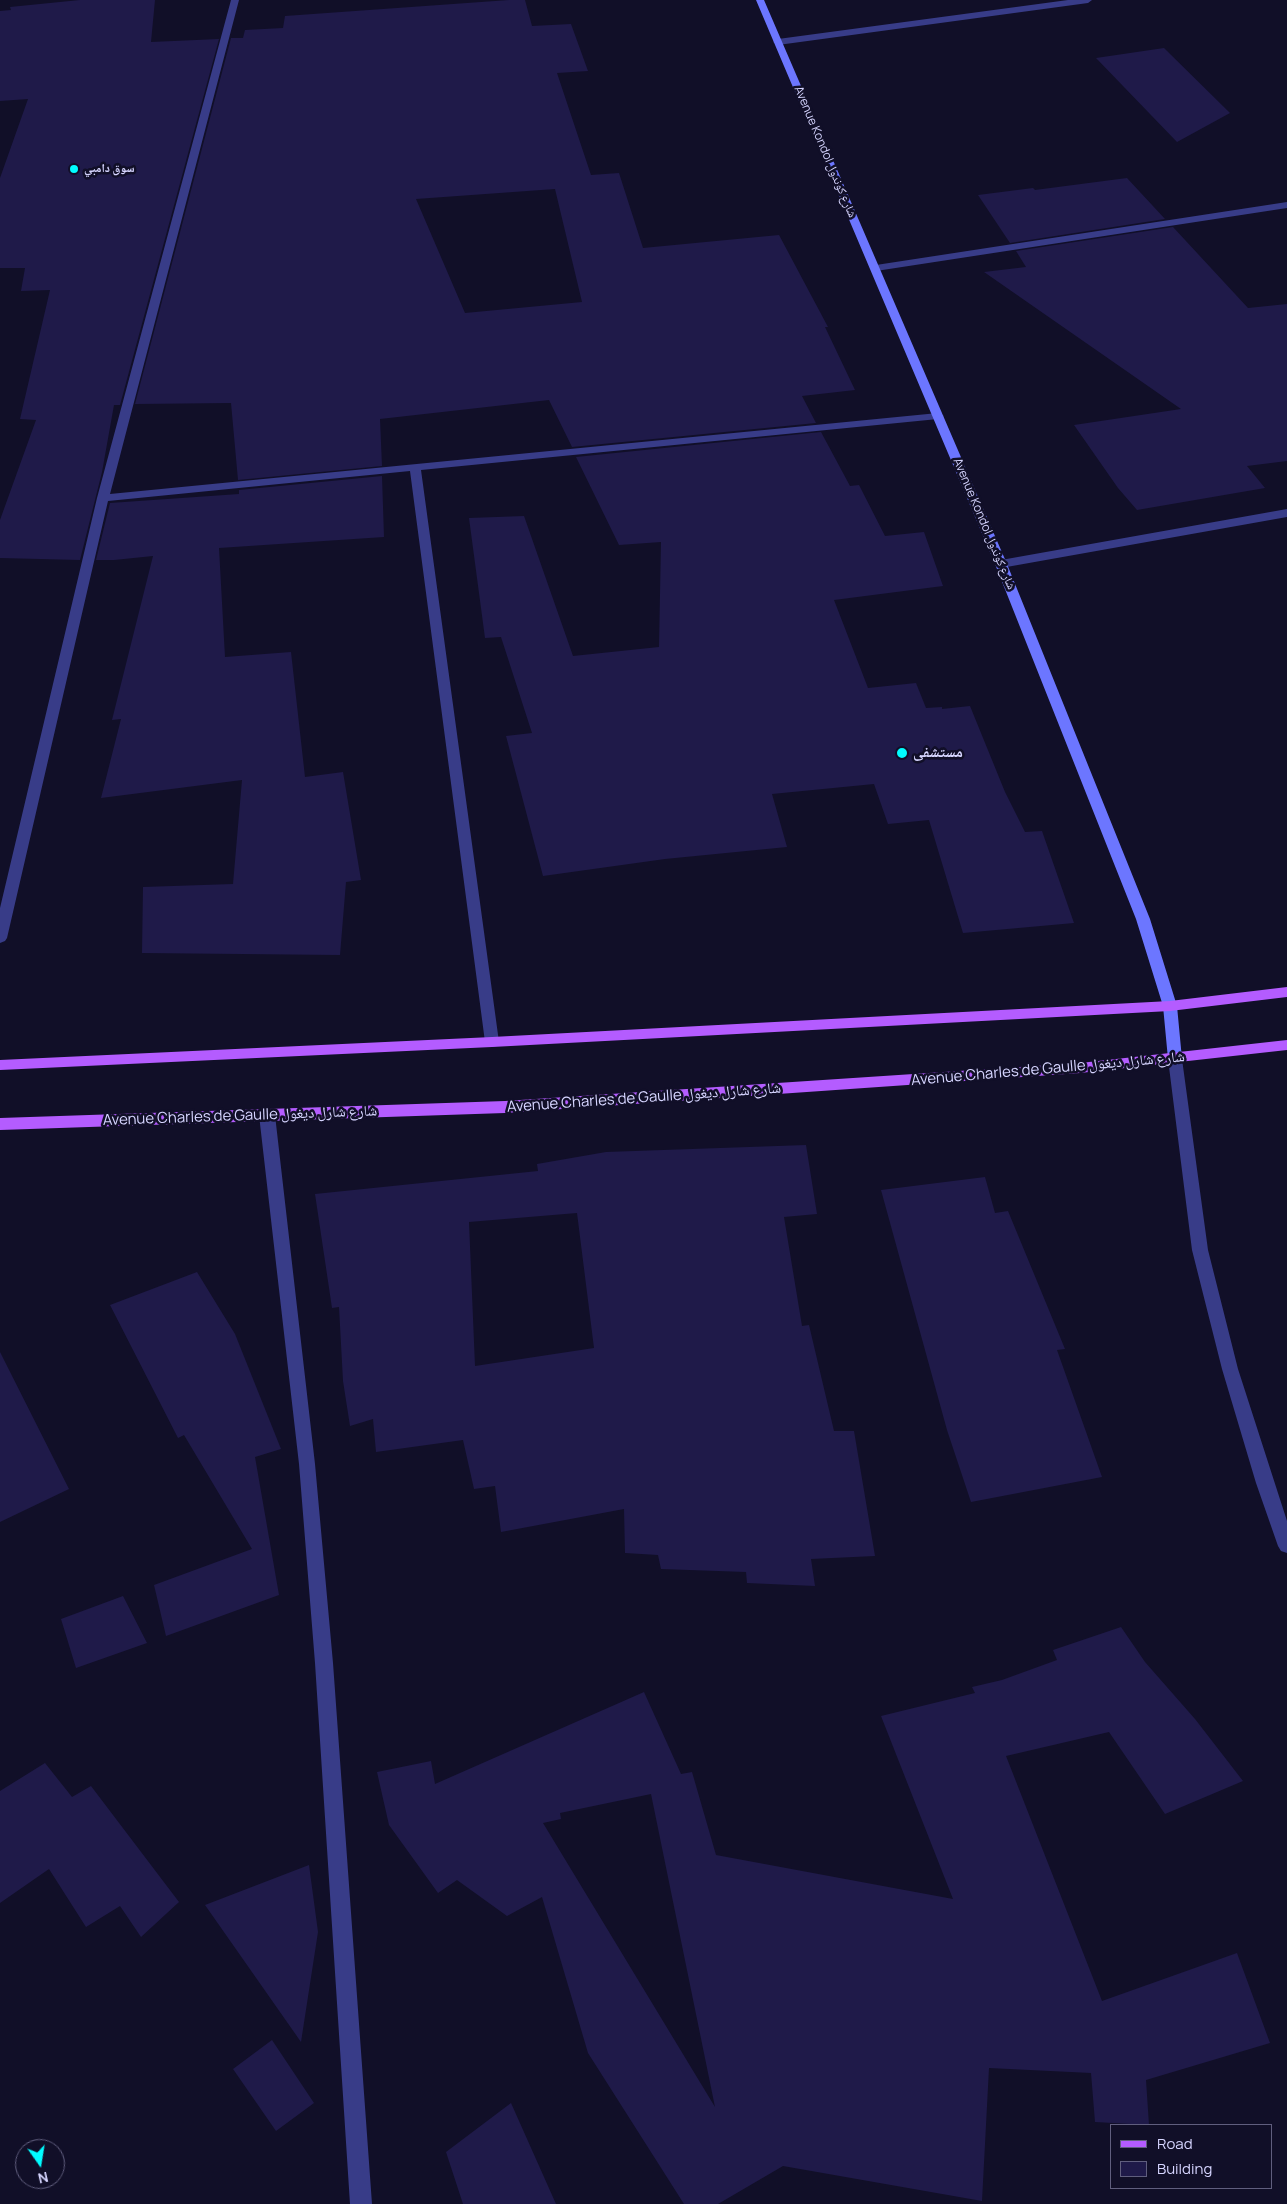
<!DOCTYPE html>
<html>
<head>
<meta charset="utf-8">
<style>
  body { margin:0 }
  #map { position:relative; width:1287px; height:2204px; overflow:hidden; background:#110f28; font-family:Manrope,sans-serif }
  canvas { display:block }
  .legend { position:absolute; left:1110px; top:2124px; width:162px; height:65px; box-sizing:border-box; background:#110f28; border:1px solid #605e7e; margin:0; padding:6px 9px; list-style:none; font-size:15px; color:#d6d5ff }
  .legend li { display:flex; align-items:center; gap:10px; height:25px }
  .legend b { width:25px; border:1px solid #605e7e }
  .north { position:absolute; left:15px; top:2139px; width:50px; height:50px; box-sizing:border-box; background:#110f28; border:1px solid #605e7e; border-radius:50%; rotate:167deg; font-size:14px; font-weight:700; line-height:20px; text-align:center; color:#d6d5ff }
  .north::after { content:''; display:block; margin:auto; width:18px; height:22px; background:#01fcff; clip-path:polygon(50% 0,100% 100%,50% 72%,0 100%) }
</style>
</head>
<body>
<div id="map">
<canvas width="1287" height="2204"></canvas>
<ul class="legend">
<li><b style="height:6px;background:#b45cff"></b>Road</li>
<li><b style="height:14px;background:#1f1a49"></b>Building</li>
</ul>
<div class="north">N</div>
</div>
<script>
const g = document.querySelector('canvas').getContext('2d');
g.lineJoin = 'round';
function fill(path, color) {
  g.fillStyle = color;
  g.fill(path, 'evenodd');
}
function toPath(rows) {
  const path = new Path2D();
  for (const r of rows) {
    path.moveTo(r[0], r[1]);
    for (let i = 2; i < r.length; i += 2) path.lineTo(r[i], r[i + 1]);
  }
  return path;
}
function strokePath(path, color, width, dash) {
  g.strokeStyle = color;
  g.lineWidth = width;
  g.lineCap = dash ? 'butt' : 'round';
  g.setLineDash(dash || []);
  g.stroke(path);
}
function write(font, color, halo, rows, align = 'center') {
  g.font = font + ' Manrope,"Noto Naskh Arabic",sans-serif';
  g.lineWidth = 5;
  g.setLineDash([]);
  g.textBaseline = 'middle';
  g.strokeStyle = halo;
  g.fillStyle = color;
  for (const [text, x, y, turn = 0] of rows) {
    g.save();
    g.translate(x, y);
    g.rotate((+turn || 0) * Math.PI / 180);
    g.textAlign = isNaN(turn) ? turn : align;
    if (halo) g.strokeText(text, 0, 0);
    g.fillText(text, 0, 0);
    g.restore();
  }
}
fill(toPath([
  [80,0,155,0,151,42,219,39,120,405,114,405,102,472,80,560,0,558,0,520,36,420,20,419,50,290,21,291,25,268,0,268,0,178,28,99,0,101,0,11,11,10,10,7],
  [509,0,525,0,532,26,571,24,588,71,557,73,591,175,619,173,643,248,779,235,828,327,825,327,855,390,802,396,816,423,572,447,549,400,380,419,382,466,238,480,231,403,135,404,231,38,243,38,245,30,283,28,285,16],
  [555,189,582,302,465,313,416,199],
  [1164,48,1230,113,1177,142,1096,58],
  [1127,178,1165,219,1010,243,978,195,1033,188,1035,190],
  [1173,227,1248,308,1287,304,1287,461,1247,466,1265,488,1137,510,1118,488,1074,425,1181,409,984,272,1026,267,1016,251],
  [821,432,850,486,859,485,885,536,924,532,943,586,834,600,868,688,916,683,926,708,942,707,942,709,970,706,1005,792,1025,832,1042,831,1074,923,963,933,929,820,888,824,874,784,772,794,787,847,665,859,543,876,506,736,532,733,501,637,485,638,469,518,524,516,573,656,659,647,661,542,619,545,576,457],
  [382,476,384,537,219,548,225,657,291,652,305,777,343,772,361,880,346,882,340,955,142,953,143,887,233,884,242,780,101,798,121,719,112,720,153,556,114,560,96,560,110,503,239,494,239,490],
  [806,1145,817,1214,784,1217,802,1326,809,1325,834,1431,854,1431,875,1556,811,1559,815,1586,747,1583,746,1572,661,1569,658,1555,625,1553,624,1509,501,1532,495,1486,474,1489,463,1440,376,1452,373,1419,350,1426,343,1381,339,1307,332,1308,315,1194,538,1171,537,1164,606,1152],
  [577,1213,594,1348,475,1366,469,1222],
  [985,1177,995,1213,1008,1211,1065,1349,1057,1350,1102,1477,971,1502,947,1430,881,1190],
  [197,1272,235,1334,281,1449,255,1457,279,1595,166,1636,154,1585,252,1549,184,1435,178,1438,110,1305],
  [0,1352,69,1489,0,1522],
  [123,1596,147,1643,76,1668,61,1619],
  [1121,1627,1145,1662,1195,1719,1243,1781,1165,1814,1109,1732,1006,1756,1102,2001,1237,1953,1270,2043,1146,2080,1149,2125,1095,2122,1091,2073,989,2068,982,2201,783,2166,718,2204,684,2204,588,2053,542,1897,507,1916,457,1880,438,1893,389,1825,377,1772,431,1761,435,1784,644,1692,681,1774,692,1772,716,1855,953,1899,881,1716,975,1693,972,1687,1002,1680,1057,1660,1053,1650],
  [651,1794,715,2107,543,1823,561,1819,560,1813],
  [45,1763,72,1797,91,1786,179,1902,141,1937,120,1906,86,1927,49,1869,0,1903,0,1791],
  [309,1865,318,1932,301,2042,205,1905],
  [272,2040,314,2103,276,2131,233,2069],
  [511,2103,556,2204,463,2204,446,2152]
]), '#1f1a49');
fill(toPath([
  [231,0,239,0,110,494,938,413,944,416,938,419,421,470,499,1042,497,1046,492,1047,487,1046,485,1042,410,471,108,501,7,938,5,941,0,943,0,908,97,498,231,0],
  [1068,0,1092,0,1088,3,778,45,773,42,778,39,1068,0],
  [1287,202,1287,208,876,271,871,268,876,265,1287,202],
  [1287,509,1287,517,1001,568,995,564,1001,560,1287,509],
  [1175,1054,1180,1055,1182,1059,1208,1250,1238,1369,1287,1521,1287,1553,1281,1551,1278,1546,1256,1483,1222,1369,1192,1250,1168,1059,1170,1055,1175,1054],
  [267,1109,272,1111,275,1115,315,1464,333,1663,372,2204,350,2204,315,1663,299,1464,259,1115,262,1111,267,1109]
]), '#383c88');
fill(toPath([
  [756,0,764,0,1007,564,1150,919,1177,1006,1182,1059,1180,1063,1175,1064,1170,1063,1168,1059,1163,1006,1136,919,995,564,756,0]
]), '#6c76ff');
fill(toPath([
  [1287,987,1287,997,1170,1011,492,1047,0,1070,0,1060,492,1037,1170,1001,1287,987],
  [1287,1040,1287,1050,1080,1073,505,1113,0,1130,0,1118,505,1101,1080,1063,1287,1040]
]), '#b45cff');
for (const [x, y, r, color] of [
  [74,169,5,"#01fcff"],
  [902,753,6,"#01fcff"]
]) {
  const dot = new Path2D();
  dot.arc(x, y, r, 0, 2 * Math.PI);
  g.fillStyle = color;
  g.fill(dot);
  strokePath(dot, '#110f28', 2);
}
write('12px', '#d6d5ff', '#110f28', [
  ["Avenue Kondol شارع كوندول",825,152,67],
  ["Avenue Kondol شارع كوندول",984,524,67]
]);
write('bold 12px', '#d6d5ff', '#110f28', [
  ["سوق دامبي",84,169]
], 'left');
write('bold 15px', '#d6d5ff', '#110f28', [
  ["مستشفى",913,753]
], 'left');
write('15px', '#d6d5ff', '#110f28', [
  ["Avenue Charles de Gaulle شارع شارل ديغول",1048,1069,-5],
  ["Avenue Charles de Gaulle شارع شارل ديغول",644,1098,-4],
  ["Avenue Charles de Gaulle شارع شارل ديغول",240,1116,-2]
]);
</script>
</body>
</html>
